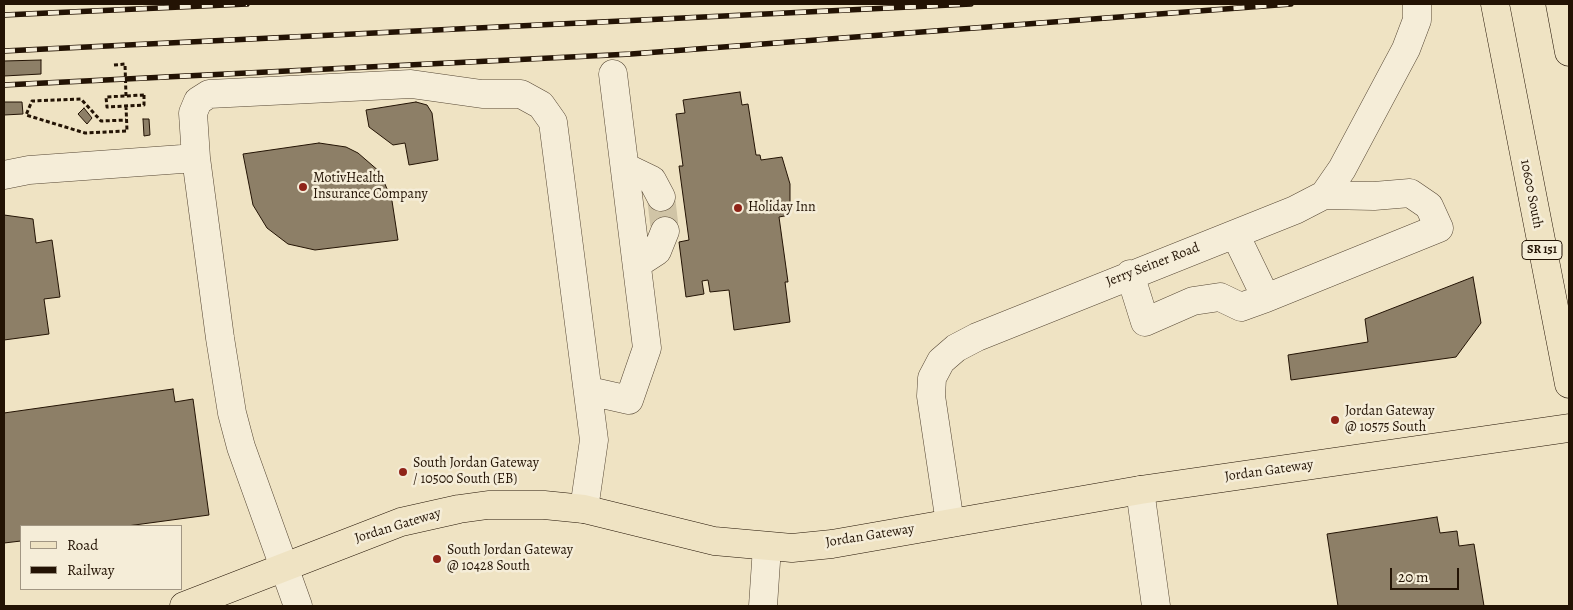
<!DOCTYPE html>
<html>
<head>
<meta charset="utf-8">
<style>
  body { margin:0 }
  #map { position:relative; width:1573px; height:610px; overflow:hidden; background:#efe3c3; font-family:Alegreya,serif }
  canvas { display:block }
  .frame { position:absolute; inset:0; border:5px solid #231304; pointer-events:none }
  .legend { position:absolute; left:20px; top:525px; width:162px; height:65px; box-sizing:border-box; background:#f5edd8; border:1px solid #a19683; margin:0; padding:6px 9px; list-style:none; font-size:15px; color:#231304 }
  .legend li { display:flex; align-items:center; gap:10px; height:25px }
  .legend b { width:25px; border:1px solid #a19683 }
  .scale { position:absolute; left:1390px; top:568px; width:69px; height:22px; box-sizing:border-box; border:2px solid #231304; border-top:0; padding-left:6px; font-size:15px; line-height:18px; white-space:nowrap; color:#231304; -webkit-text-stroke:4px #f5edd8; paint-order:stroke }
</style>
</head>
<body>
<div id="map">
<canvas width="1573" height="610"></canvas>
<div class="frame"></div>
<ul class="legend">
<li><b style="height:6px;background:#efe3c3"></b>Road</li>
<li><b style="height:6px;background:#231304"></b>Railway</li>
</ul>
<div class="scale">20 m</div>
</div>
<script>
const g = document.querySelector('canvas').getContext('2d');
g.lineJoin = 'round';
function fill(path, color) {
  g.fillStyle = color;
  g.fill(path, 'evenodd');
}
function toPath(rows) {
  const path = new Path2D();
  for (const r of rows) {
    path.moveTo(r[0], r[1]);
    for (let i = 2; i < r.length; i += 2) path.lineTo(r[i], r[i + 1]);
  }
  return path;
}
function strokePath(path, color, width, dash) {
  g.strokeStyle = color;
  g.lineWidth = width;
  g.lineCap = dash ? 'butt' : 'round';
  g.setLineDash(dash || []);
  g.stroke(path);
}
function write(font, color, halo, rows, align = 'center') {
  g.font = font + ' Alegreya,serif';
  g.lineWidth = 5;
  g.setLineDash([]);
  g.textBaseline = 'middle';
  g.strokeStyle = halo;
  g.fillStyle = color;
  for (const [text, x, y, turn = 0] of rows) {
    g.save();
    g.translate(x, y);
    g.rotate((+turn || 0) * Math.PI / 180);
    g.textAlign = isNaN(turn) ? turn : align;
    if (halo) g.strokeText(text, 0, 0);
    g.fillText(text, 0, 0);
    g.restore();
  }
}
const building = toPath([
  [41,60,41,74,4,76,4,61,41,60],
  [740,92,742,105,748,104,756,155,760,155,761,160,782,157,790,184,790,215,779,217,788,282,785,282,790,322,734,330,729,290,710,292,708,280,702,281,704,294,686,297,679,242,689,240,679,166,683,166,676,114,685,113,683,100,740,92],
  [4,102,22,102,23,114,4,115,4,102],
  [416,102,427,105,432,113,438,160,409,165,405,143,393,145,369,127,366,110,416,102],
  [84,108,92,118,87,124,78,114,84,108],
  [143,119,149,119,150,135,144,136,143,119],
  [319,143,346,147,358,153,380,172,392,201,398,240,315,250,288,244,267,228,253,205,243,154,319,143],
  [4,215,33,219,36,243,52,240,60,297,44,299,49,334,4,340,4,215],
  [1473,277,1481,323,1456,357,1291,380,1288,355,1368,342,1365,319,1473,277],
  [173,389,175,402,193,399,209,515,127,526,21,526,21,541,4,543,4,413,173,389],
  [1437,517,1440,533,1457,531,1459,546,1474,544,1484,606,1338,606,1327,534,1437,517]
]);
fill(building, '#8d7f67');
strokePath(building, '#231304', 1);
strokePath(toPath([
  [661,197,665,231]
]), '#d0c4a6', 28, [28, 14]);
const minor = toPath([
  [625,167,652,180,661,197],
  [4,175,29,170,196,158],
  [1235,234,1266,298,1439,228,1429,206,1410,193,1374,196,1324,195],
  [637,264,657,251,665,231],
  [1130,274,1145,322,1193,301,1220,297,1241,307,1266,298],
  [589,391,629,400,647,348,613,74],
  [1140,490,1156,606],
  [950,523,931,396,932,378,941,361,956,348,977,337,1295,210,1324,195,1342,169,1406,49,1417,20,1417,4],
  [298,606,241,447,232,413,220,338,196,158,193,113,198,101,209,94,411,84,482,94,521,94,541,105,553,122,594,440,584,509],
  [763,606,767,547]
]);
const major = toPath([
  [1495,4,1569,384],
  [1560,4,1569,52],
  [184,606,401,522,459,509,488,505,544,505,584,509,714,541,792,548,832,544,1140,490,1569,428]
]);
strokePath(minor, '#564734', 29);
strokePath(major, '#231304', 29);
strokePath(toPath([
  [114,65,125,64,126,96],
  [144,95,144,105,107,107,106,97,144,95],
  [126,106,127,131,85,133,26,115,32,101,81,99,101,121,126,120]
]), '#231304', 3, [4, 2.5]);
strokePath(minor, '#f5edd8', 28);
strokePath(major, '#efe3c3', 28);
const rail = toPath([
  [4,15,247,4],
  [4,51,971,4],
  [4,85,631,54,1291,4]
]);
strokePath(rail, '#231304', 5.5);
strokePath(rail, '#f5edd8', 4, [11]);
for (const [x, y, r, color] of [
  [303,187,5,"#8f2418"],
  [738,208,5,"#8f2418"],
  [1335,420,5,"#8f2418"],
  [403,472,5,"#8f2418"],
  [437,559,5,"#8f2418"]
]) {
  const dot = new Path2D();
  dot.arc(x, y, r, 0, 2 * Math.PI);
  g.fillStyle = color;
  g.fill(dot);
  strokePath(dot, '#f5edd8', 2);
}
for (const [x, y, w] of [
  [1542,250,40]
]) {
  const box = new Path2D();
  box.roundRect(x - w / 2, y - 9.5, w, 19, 4);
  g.fillStyle = '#f5edd8';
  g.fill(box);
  strokePath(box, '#231304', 1);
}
write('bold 12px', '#231304', null, [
  ["SR 151",1542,250]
]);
write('14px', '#231304', '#f5edd8', [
  ["MotivHealth",313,179],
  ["Insurance Company",313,195],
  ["Holiday Inn",748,208],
  ["Jordan Gateway",1345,412],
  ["@ 10575 South",1345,428],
  ["South Jordan Gateway",413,464],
  ["/ 10500 South (EB)",413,480],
  ["South Jordan Gateway",447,551],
  ["@ 10428 South",447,567]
], 'left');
write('14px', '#231304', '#f5edd8', [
  ["10600 South",1531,194,79],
  ["Jerry Seiner Road",1153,265,-21],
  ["Jordan Gateway",1269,471,-8],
  ["Jordan Gateway",398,526,-17],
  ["Jordan Gateway",870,536,-9]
]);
</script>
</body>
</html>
